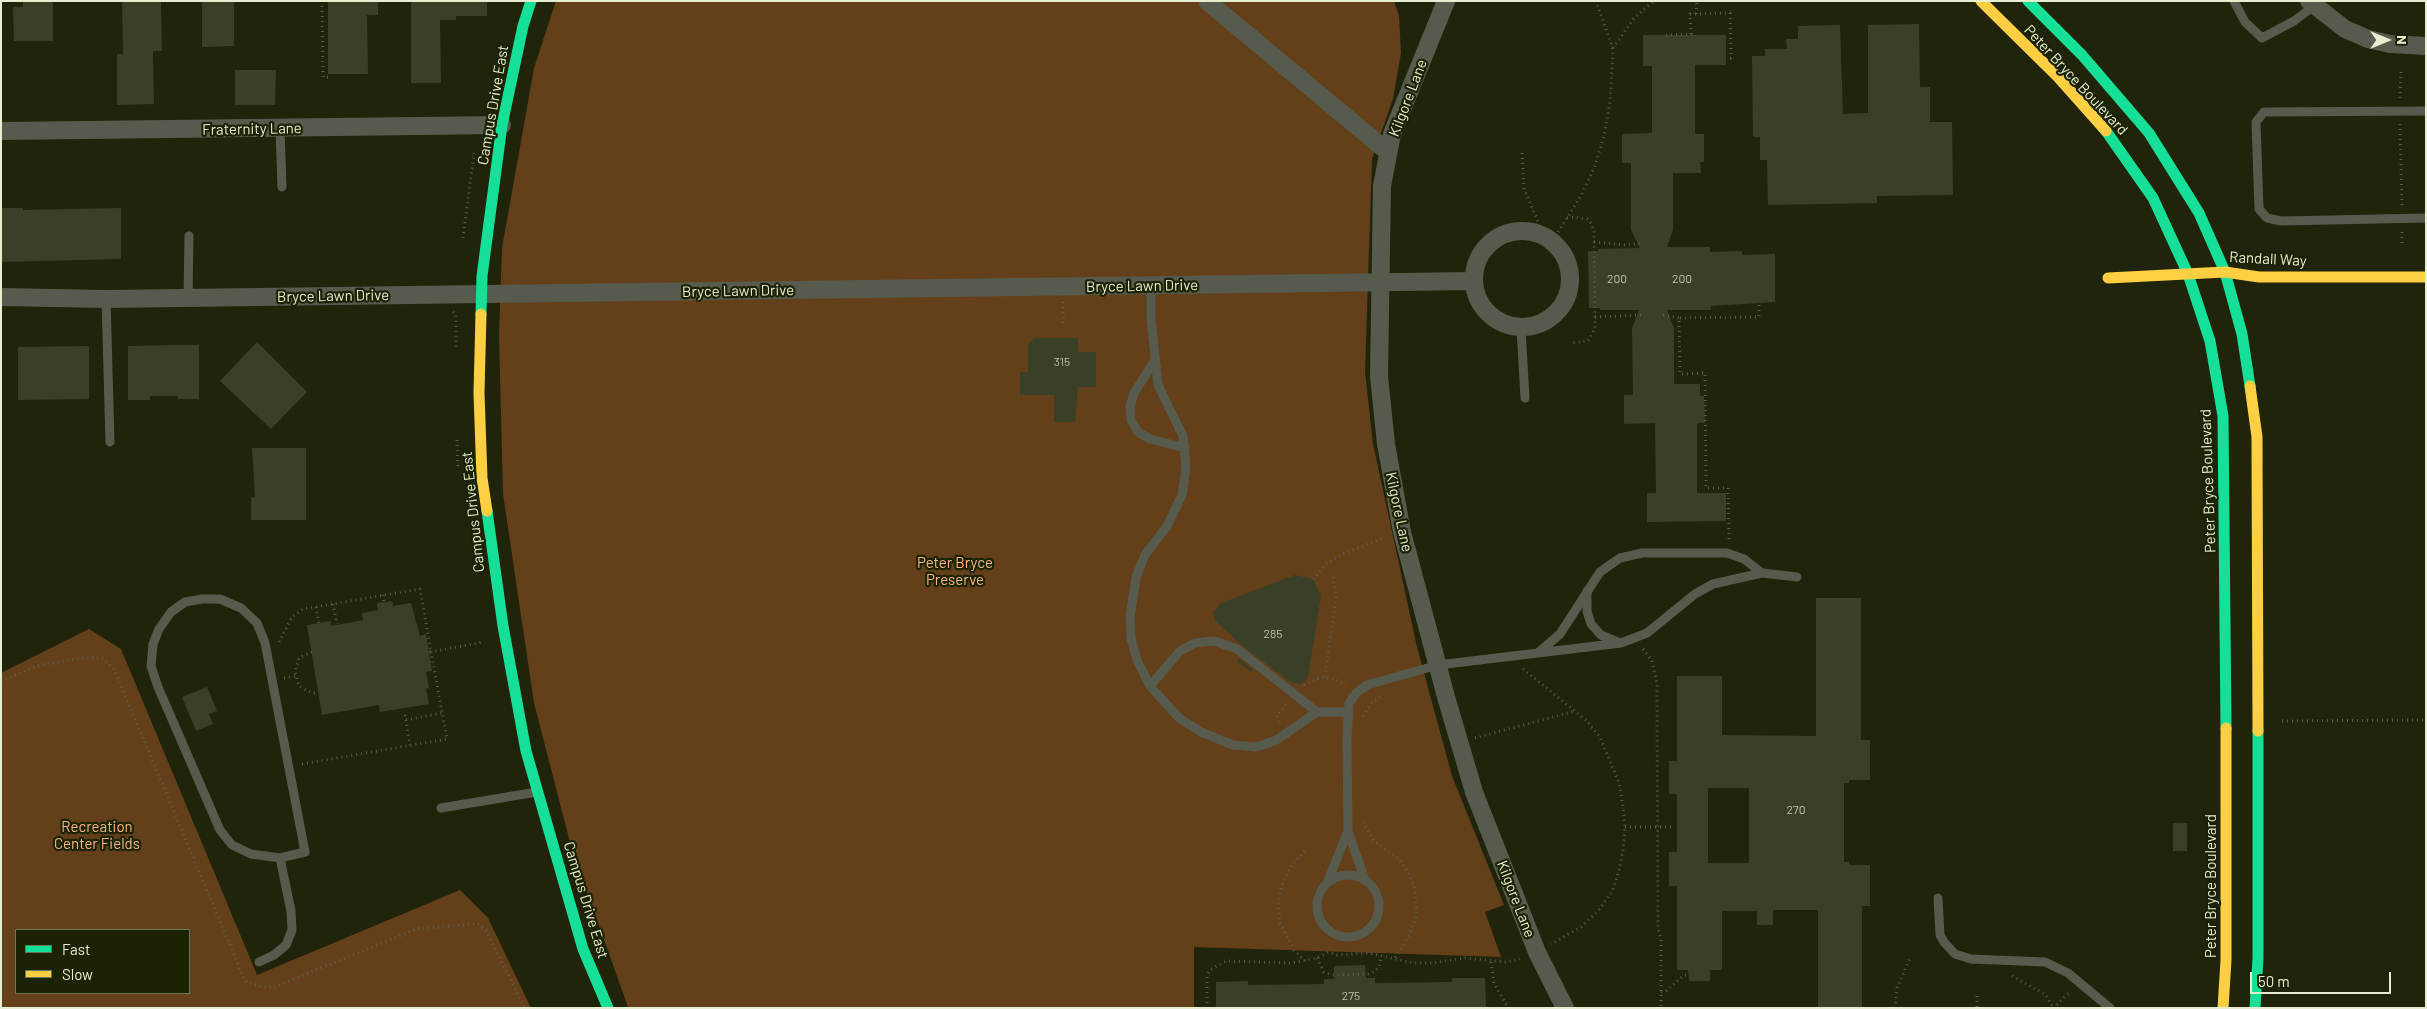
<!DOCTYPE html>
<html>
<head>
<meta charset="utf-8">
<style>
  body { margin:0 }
  #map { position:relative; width:2427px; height:1009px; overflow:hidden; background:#1f240a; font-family:Barlow,sans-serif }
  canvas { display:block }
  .frame { position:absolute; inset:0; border:2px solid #e5efcf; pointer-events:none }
  .legend { position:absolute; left:15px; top:929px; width:175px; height:65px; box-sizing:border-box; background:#1c2304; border:1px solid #6c7555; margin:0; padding:6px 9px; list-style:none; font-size:15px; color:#e5efcf }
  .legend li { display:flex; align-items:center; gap:10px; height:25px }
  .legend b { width:25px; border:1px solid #6c7555 }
  .north { position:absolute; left:2362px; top:15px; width:50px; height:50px; -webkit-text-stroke:4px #1c2304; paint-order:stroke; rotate:90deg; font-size:14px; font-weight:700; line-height:20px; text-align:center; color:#e5efcf }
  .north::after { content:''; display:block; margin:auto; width:18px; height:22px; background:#e5efcf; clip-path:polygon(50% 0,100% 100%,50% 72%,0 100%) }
  .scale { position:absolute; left:2250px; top:972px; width:141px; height:22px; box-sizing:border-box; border:2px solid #e5efcf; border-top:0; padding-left:6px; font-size:15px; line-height:18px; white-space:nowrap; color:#e5efcf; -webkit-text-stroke:4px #1c2304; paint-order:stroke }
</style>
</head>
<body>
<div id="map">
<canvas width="2427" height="1009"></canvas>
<div class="frame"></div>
<ul class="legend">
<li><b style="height:6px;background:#16e098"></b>Fast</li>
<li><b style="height:6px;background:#ffcf43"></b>Slow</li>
</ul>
<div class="north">N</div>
<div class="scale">50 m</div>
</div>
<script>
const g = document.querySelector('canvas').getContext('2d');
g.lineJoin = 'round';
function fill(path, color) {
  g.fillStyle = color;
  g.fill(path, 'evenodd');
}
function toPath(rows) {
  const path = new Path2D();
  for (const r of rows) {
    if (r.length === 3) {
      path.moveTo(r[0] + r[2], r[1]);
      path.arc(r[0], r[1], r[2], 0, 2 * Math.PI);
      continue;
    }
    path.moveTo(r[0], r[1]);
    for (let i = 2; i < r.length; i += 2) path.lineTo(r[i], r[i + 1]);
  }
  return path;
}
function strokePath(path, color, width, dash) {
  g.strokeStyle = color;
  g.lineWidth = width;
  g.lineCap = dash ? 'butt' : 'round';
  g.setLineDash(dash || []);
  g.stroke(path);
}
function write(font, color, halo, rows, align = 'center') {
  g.font = font + ' Barlow,sans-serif';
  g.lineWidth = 4.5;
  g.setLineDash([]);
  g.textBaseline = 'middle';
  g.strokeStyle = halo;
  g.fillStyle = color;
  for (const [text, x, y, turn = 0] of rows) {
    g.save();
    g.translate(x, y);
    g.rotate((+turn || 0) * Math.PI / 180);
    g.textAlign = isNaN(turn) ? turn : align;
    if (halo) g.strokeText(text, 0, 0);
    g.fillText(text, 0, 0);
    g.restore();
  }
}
fill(toPath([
  [556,1,1394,1,1399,16,1401,53,1393,99,1372,159,1365,372,1373,444,1417,647,1452,776,1504,905,1485,912,1501,957,1194,947,1194,1008,628,1007,572,850,534,703,503,494,499,336,502,248,534,68],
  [89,629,121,649,257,975,460,890,488,918,531,1008,1,1008,1,673],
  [16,930,189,930,189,993,16,993]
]), '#64401a');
fill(toPath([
  [23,1,53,1,53,41,14,41,13,7,23,7],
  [122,1,161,1,162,51,153,51,154,104,117,105,117,54,123,54],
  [202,1,234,1,234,46,202,47],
  [328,1,378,1,378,15,367,15,368,74,328,74],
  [411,1,487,1,487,16,456,16,456,20,440,20,441,83,411,83],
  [1919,24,1920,87,1930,87,1930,122,1952,122,1953,195,1877,196,1877,203,1768,205,1767,160,1760,160,1760,137,1753,137,1752,56,1765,56,1765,49,1787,49,1786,39,1798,39,1798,26,1840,25,1843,114,1868,113,1868,25],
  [1643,35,1726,35,1726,65,1695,65,1695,134,1704,134,1704,162,1700,162,1701,173,1673,173,1673,230,1667,247,1710,247,1710,252,1742,251,1742,255,1775,254,1775,302,1711,306,1711,310,1667,310,1674,328,1674,384,1700,384,1700,396,1704,396,1705,423,1697,423,1697,493,1726,493,1726,521,1647,522,1647,493,1656,493,1655,423,1624,424,1624,395,1633,395,1632,328,1639,310,1600,310,1600,308,1589,308,1588,251,1598,251,1598,249,1640,248,1631,230,1631,163,1622,163,1622,134,1652,133,1652,66,1643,66],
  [235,70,276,70,275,105,235,105],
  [1,208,23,208,23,210,121,208,121,259,1,262],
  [1034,338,1078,338,1078,352,1096,352,1096,387,1078,387,1075,422,1054,422,1054,395,1020,395,1020,372,1028,372,1028,344],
  [257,342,307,392,271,429,220,381],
  [176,345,199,345,199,399,178,399,178,396,150,396,150,400,128,400,128,346],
  [89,346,89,399,18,400,18,347],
  [252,448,306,448,306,520,251,520,251,498,255,497],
  [1295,575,1313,579,1321,596,1308,677,1302,684,1292,683,1245,648,1215,621,1213,613,1219,604],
  [1816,598,1861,598,1861,740,1870,740,1870,780,1849,780,1849,783,1844,783,1844,862,1849,862,1849,865,1870,865,1870,906,1862,906,1862,1008,1818,1008,1818,910,1773,910,1773,925,1757,925,1757,911,1722,911,1722,970,1710,970,1710,981,1689,981,1688,970,1677,970,1677,886,1669,886,1669,852,1677,852,1677,794,1669,794,1669,761,1677,761,1677,676,1722,676,1722,735,1816,736],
  [1708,788,1749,788,1749,863,1708,863],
  [392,601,393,606,411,603,420,636,426,634,432,671,426,672,429,688,426,689,429,704,380,712,379,705,322,715,307,625,331,621,331,626,363,620,362,613,378,610,377,603],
  [1238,658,1253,670,1251,672,1236,660],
  [207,687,217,711,209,714,213,724,196,731,182,697],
  [2173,823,2187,823,2187,851,2173,851],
  [1365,965,1366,978,1375,978,1375,983,1452,982,1452,978,1485,978,1486,1008,1216,1008,1216,982,1248,981,1248,985,1324,984,1324,979,1334,979,1334,966]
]), '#3a4027');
strokePath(toPath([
  [322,6,323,77,328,77],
  [1696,14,1697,1],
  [1666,35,1691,34,1690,14,1730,13,1731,58,1726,58],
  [1613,48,1635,17,1654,1],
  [2400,98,2401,71],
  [2400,124,2402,206],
  [1522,153,1524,189,1538,222],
  [1567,218,1574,217,1587,219,1592,224,1594,232,1595,329,1588,341,1571,343],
  [1558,232,1582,194,1595,166,1604,136,1610,102,1613,49,1596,1],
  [2402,232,2402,245],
  [463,238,474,153],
  [1594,242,1626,245,1643,243],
  [1063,302,1063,327],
  [453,312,456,315,456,349],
  [1663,315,1679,318],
  [1595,317,1643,315],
  [457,440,458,469],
  [1729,539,1728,488,1706,488,1705,373,1680,374,1679,318,1759,317,1759,302],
  [1313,579,1326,564,1343,554,1385,537],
  [383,595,384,602],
  [333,604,337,624],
  [316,607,319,623],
  [279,642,292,617,303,609,420,589,431,652,429,652],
  [1643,649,1652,661,1657,683,1658,929,1661,940,1661,1008],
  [312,652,299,658,295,672,299,686,312,693,318,693],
  [1523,669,1586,720,1600,737,1619,783,1623,806,1625,827,1623,850,1619,871,1612,892,1598,911,1581,927,1551,944],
  [1325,677,1336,596,1333,575],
  [284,678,295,676],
  [1,681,40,665,84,658,102,658,114,669,245,981,262,987,275,987,416,929,478,924,486,931,525,1008],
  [1304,685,1321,677,1335,679,1346,685],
  [405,715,410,745],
  [1363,716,1372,703,1380,697],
  [406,720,442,713],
  [2282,721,2426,720],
  [1279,722,1277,715,1286,705],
  [1475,738,1575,711],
  [302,764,447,739,431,652,483,642],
  [1363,822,1374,841,1398,858,1408,872,1414,885,1417,915,1408,938,1394,959],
  [1625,827,1672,827],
  [1317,958,1324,972,1332,975,1368,974,1374,972,1379,967,1381,956],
  [1305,961,1294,950,1280,923,1278,905,1282,885,1290,867,1305,851],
  [1491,962,1494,983,1508,1008],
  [2012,976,2046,995,2053,1008],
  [1661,992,1666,991,1684,975,1688,975],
  [1977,996,1977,1008],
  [1207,1008,1207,976,1210,970,1226,961,1291,963,1317,958,1328,952,1337,955,1369,953,1413,963,1432,963,1465,958,1505,962,1520,959],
  [1895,1008,1897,988,1910,958],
  [2053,1008,2069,993]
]), '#5a5d4e', 3, [1, 4]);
strokePath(toPath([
  [2234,1,2245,22,2262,38,2294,21,2314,6],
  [2426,111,2264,112,2256,122,2259,209,2267,218,2281,221,2426,218],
  [280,129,282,187],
  [1151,286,1151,319,1158,385,1183,436,1186,468,1182,495,1167,526,1145,555,1136,577,1130,617,1131,638,1137,660,1150,686,1179,718,1201,732,1233,745,1256,747,1266,744,1278,739,1317,712,1347,712],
  [188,298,189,236],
  [106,299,110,442],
  [1521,328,1525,398],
  [1154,362,1134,393,1130,407,1131,420,1138,432,1150,439,1185,448],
  [1587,591,1587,611,1591,624,1601,635,1620,643],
  [202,599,220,599,241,608,257,623,265,643,305,852,280,858,251,854,232,845,220,830,158,687,151,666,153,644,159,629,171,612,185,602,202,599],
  [1538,653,1560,634,1600,572,1620,558,1642,553,1727,553,1744,559,1762,573],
  [1150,686,1180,651,1195,643,1214,641,1237,649,1317,712],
  [441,808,537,792],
  [1348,906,31],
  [1365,880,1348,831,1347,737,1349,703,1356,693,1367,685,1438,665,1621,643,1647,633,1695,594,1713,584,1762,573,1797,577],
  [1328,881,1348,831],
  [1938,898,1940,935,1944,942,1955,954,1971,959,2045,962,2068,973,2110,1008],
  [259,962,274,955,286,945,292,930,291,911,280,858]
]), '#575b4d', 9);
strokePath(toPath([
  [1207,1,1388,152],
  [1446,1,1392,134,1382,186,1379,376,1386,444,1402,532,1446,697,1474,792,1537,952,1565,1008],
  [2309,1,2345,29,2368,39,2390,44,2426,46],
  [1,131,502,125],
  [1522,279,48],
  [1,297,106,299,1474,281]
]), '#575b4d', 18);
strokePath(toPath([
  [2028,1,2082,55,2149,133,2199,213,2225,272,2242,334,2250,386],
  [2106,131,2153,198,2188,274,2210,341,2223,416,2226,728],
  [481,314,482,276,502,125,523,26,531,1],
  [487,511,503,626,526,751,583,949,608,1008],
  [2255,1008,2258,958,2258,731]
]), '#16e098', 11);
strokePath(toPath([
  [1981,1,2058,77,2106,131],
  [2108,278,2225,272,2259,277,2426,277],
  [481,314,479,393,482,478,487,511],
  [2250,386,2257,437,2258,731],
  [2223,1008,2226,960,2226,728]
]), '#ffcf43', 11);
write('12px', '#bac3a5', null, [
  ["200",1617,279],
  ["200",1682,279],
  ["315",1062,362],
  ["285",1273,634],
  ["270",1796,810],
  ["275",1351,996]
]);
write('15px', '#e5efcf', '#1c2304', [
  ["Peter Bryce Boulevard",2076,80,47],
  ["Kilgore Lane",1408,98,-69],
  ["Campus Drive East",493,105,-80],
  ["Fraternity Lane",252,129,-1],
  ["Randall Way",2268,259,3],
  ["Bryce Lawn Drive",1142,286,-1],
  ["Bryce Lawn Drive",738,291,-1],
  ["Bryce Lawn Drive",333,296,-1],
  ["Peter Bryce Boulevard",2208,481,-92],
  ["Campus Drive East",473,512,-96],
  ["Kilgore Lane",1399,512,78],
  ["Peter Bryce Boulevard",2211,886,-90],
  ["Kilgore Lane",1516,899,69],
  ["Campus Drive East",586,900,73]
]);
write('15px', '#f7b780', '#1c2304', [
  ["Peter Bryce",955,563],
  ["Preserve",955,580],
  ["Recreation",97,827],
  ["Center Fields",97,844]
]);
</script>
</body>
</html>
